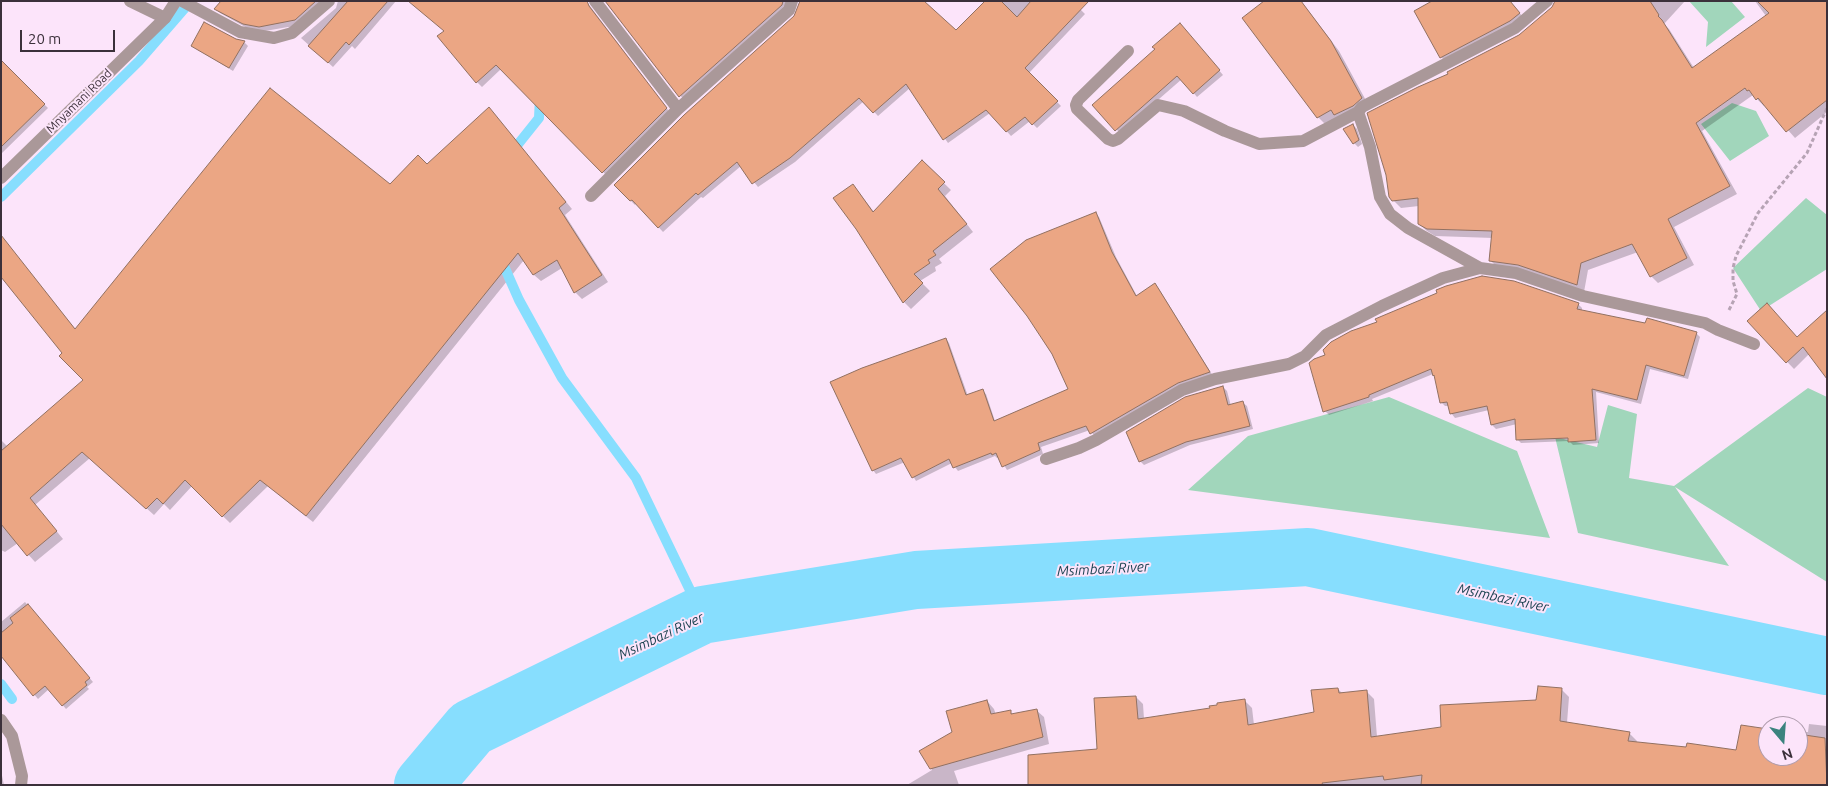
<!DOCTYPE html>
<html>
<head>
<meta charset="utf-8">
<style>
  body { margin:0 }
  #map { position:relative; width:1828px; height:786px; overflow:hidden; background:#fce4fa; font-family:Ubuntu,sans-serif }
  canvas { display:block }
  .frame { position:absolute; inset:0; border:2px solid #3b303a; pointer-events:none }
  .north { position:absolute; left:1758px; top:716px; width:50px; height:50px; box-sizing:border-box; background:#fce4fa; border:1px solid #af9cad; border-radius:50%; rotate:162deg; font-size:14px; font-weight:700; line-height:20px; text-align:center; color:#3b303a }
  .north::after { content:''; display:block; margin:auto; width:18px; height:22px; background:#3b837e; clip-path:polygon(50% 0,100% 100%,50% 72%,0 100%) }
  .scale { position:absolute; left:20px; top:30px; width:95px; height:22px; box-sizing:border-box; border:2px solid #3b303a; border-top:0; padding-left:6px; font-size:15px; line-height:18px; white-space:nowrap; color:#3b303a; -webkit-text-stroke:4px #fce4fa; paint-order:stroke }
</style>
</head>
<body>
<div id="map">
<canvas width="1828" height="786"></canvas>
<div class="frame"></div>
<div class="north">N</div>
<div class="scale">20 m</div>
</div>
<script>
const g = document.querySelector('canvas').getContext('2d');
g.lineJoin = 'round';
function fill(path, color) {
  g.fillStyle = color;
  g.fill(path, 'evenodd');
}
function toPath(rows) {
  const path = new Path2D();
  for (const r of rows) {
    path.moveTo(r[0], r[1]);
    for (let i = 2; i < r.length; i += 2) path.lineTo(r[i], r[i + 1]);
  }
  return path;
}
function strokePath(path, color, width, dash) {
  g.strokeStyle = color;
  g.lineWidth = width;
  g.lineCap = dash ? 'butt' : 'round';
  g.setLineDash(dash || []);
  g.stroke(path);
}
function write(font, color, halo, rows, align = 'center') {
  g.font = font + ' Ubuntu,sans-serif';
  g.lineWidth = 4;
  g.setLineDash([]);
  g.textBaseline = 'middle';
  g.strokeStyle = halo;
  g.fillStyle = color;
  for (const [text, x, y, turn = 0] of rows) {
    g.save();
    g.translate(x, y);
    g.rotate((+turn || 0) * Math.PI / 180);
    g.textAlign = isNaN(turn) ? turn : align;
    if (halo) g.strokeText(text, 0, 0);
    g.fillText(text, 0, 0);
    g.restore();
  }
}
fill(toPath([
  [1689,1,1731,1,1745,17,1706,47,1708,22],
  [1732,103,1756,111,1769,136,1730,161,1701,124],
  [1806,198,1827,215,1827,269,1761,311,1733,268],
  [1808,388,1827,397,1827,582,1675,487,1729,566,1578,533,1555,437,1597,447,1608,405,1637,414,1629,478,1674,486],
  [1389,397,1517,451,1550,538,1188,490,1248,436]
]), '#a1d6bb');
fill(toPath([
  [222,1,326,1,292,30,288,27,265,31,249,29,220,13,216,9],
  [338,1,396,1,355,49,352,46,333,67,301,38,336,8],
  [606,1,790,1,684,100],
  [987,1,1072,1,1085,14,1029,73,1061,106,1037,128,1030,121,1011,136,990,113,948,143,910,88,878,116,864,101,795,162,758,187,741,166,703,198,701,197,663,232,636,203,635,205,615,185,956,31],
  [1266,1,1301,1,1339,51,1369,106,1326,125,1318,117],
  [1510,1,1526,21,1448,64,1441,57],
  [1556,1,1685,1,1664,24,1669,29,1694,68,1766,16,1755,1,1827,1,1827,112,1795,138,1766,105,1764,106,1753,95,1702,131,1737,194,1674,227,1694,265,1658,283,1651,276,1638,252,1588,270,1584,292,1498,268,1491,261,1493,238,1435,236,1427,231,1419,224,1419,206,1401,208,1393,200,1450,75,1520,36,1553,8],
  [587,2,671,114,608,177,501,69,482,87,477,82,445,31],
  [1184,29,1223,75,1197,97,1182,79,1120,133,1094,106],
  [236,40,244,42,248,46,233,71,192,46],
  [1,62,48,108,1,154],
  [489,109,572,209,565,215,608,282,582,299,575,292,562,268,541,281,534,275,524,260,313,522,268,486,230,523,192,486,170,510,164,504,154,515,90,458,35,505,63,539,35,562,18,543,5,552,1,550,1,440,8,447,85,380,63,353,1,237,76,330,390,185,427,166],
  [1353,125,1357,129,1362,144,1358,147,1354,143],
  [922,162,951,190,945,196,973,232,939,259,942,263,935,267,936,271,920,281,930,291,911,309,904,302,857,228,853,185,874,212],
  [1095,214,1099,217,1116,257,1137,296,1155,285,1159,289,1213,376,1095,437,1090,430,1041,447,1043,454,1007,470,999,457,997,458,995,456,958,471,952,463,916,481,905,462,876,474,873,470,946,339,949,343,968,396,982,391,986,394,995,421,1070,390],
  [1578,304,1582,308,1582,311,1696,333,1700,337,1688,379,1650,369,1641,404,1596,392,1599,443,1573,445,1569,441,1521,443,1517,439,1517,424,1496,429,1492,425,1489,410,1455,418,1451,413,1450,406,1445,406,1441,402,1436,377,1433,374,1372,399,1373,401,1329,415,1325,411],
  [1749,322,1798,339,1809,354,1794,369],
  [1223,387,1227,391,1231,406,1243,403,1247,406,1253,429,1190,445,1144,465,1140,461],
  [25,602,93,682,87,687,89,689,66,709,49,689,38,699,1,655,1,622],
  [1338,689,1343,694,1366,691,1374,699,1377,737,1442,728,1537,701,1561,689,1569,697,1567,723,1629,733,1637,741,1636,743,1737,752,1768,731,1768,756,1798,756,1798,735,1805,736,1805,732,1808,732,1809,724,1827,726,1827,785,1264,785,1098,750,1136,697,1143,704,1144,719,1211,709,1244,700,1252,708,1254,725,1315,713],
  [987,701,994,709,996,715,1010,712,1014,715,1036,710,1044,717,1049,744,954,771,959,785,907,785,932,770,931,768,954,732],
  [1,771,4,785,1,785]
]), '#0003');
strokePath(toPath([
  [511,153,539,118,540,97],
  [1,197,139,61,191,1],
  [500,257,519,300,562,378,636,478,702,615],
  [1,684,12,699]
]), '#87defe', 10);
strokePath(toPath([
  [423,785,471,728,702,615,916,580,1308,557,1827,666]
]), '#87defe', 58);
const building = toPath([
  [221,1,316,1,295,20,259,27,243,24,214,9,221,1],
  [348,1,388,1,349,45,346,42,328,63,308,46,348,1],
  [408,1,587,1,589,6,667,108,602,173,496,65,476,83,437,36,444,31,408,1],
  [605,1,783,1,782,5,679,97,605,1],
  [800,1,924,1,956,30,985,1,1001,1,1017,17,1031,1,1089,1,1025,68,1058,101,1032,125,1025,117,1006,132,986,110,943,140,906,84,873,113,859,98,790,158,752,184,737,162,698,195,696,193,658,228,632,200,630,201,614,185,684,115,794,16,800,1],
  [1264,1,1301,1,1331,41,1362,98,1353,106,1334,115,1331,110,1317,118,1242,18,1264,1],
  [1432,1,1510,1,1520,13,1510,21,1440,58,1414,11,1432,1],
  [1555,1,1650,1,1659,15,1658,16,1662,20,1692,68,1769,13,1757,1,1827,1,1827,100,1786,132,1758,98,1756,100,1749,90,1747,91,1745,88,1696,123,1730,186,1668,219,1687,258,1650,277,1632,244,1581,263,1577,285,1518,265,1489,261,1492,231,1427,229,1418,224,1418,198,1392,201,1389,197,1386,175,1367,113,1418,87,1448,74,1447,72,1519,35,1552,7,1555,1],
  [204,22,236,39,245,41,229,68,191,46,204,22],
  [1180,23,1220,70,1193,94,1177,76,1115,131,1092,105,1155,49,1152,47,1180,23],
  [1,60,45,104,1,147,1,60],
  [270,88,390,184,418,155,427,164,489,107,566,202,559,208,602,275,574,293,557,260,533,275,518,253,306,516,260,480,222,517,185,480,163,504,157,498,146,509,82,452,30,498,57,531,27,556,1,524,1,451,83,380,59,356,62,353,1,277,1,235,75,329,270,88],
  [1353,124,1359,140,1353,144,1343,129,1353,124],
  [922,160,945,182,938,189,967,224,933,251,936,255,928,260,930,263,914,274,923,283,903,303,856,229,833,198,853,184,873,212,922,160],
  [1096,212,1112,252,1136,296,1155,283,1210,372,1178,383,1090,434,1086,426,1038,443,1040,450,1002,467,996,453,992,455,991,453,953,468,949,459,912,478,901,458,872,471,830,382,862,368,946,338,966,395,983,389,994,421,1068,389,1052,354,1027,316,990,269,1026,240,1096,212],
  [1482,276,1514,281,1579,303,1577,309,1645,323,1647,318,1697,332,1684,376,1646,365,1637,400,1592,389,1596,440,1568,442,1568,438,1516,440,1515,419,1491,425,1487,406,1450,414,1447,402,1440,403,1434,375,1433,376,1431,369,1369,395,1369,397,1323,412,1309,363,1314,359,1325,355,1323,350,1331,342,1351,331,1377,322,1375,319,1437,293,1436,290,1446,286,1482,276],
  [1767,303,1797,337,1827,310,1827,379,1803,347,1786,363,1747,321,1767,303],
  [1223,386,1228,405,1243,401,1250,426,1186,442,1139,462,1126,432,1185,397,1223,386],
  [28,604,90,678,85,682,87,685,62,706,45,686,33,696,1,656,1,633,13,623,10,618,28,604],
  [1538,686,1562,688,1560,721,1630,732,1628,741,1686,747,1687,743,1736,750,1741,725,1768,729,1768,756,1798,756,1798,734,1825,738,1827,785,1421,785,1422,775,1384,780,1383,776,1322,783,1323,785,1028,785,1028,755,1097,749,1094,698,1136,696,1138,719,1210,708,1209,706,1217,705,1217,703,1245,699,1248,725,1314,712,1311,690,1338,688,1339,693,1367,690,1371,737,1441,727,1440,705,1536,700,1538,686],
  [987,700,991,714,1011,710,1011,714,1037,709,1043,737,930,769,919,751,952,732,946,711,987,700]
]);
fill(building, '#eba684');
strokePath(building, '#917061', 1);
strokePath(toPath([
  [1729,310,1737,294,1733,281,1733,268,1736,256,1758,213,1807,153,1827,108]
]), '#b6a3b4', 3, [4, 2.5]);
strokePath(toPath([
  [182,1,240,32,274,38,292,33,329,1],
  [595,1,678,109],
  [591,196,678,109,789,10,792,1]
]), '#aa9899', 12);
strokePath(toPath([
  [130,1,165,18],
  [1128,51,1078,100,1076,105,1077,109,1108,139,1113,141,1118,139,1158,105,1184,111,1225,131,1259,144,1303,141,1358,112,1362,107,1515,28,1547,1],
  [1358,112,1370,147,1380,197,1390,214,1408,228,1480,268,1516,273,1583,296,1705,323,1718,330,1754,344],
  [1046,459,1079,448,1096,440,1182,390,1215,379,1289,364,1305,356,1326,335,1382,306,1443,278,1480,268]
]), '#aa9899', 12);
strokePath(toPath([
  [1,178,165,18,176,1],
  [1,720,12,736,22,776,21,785]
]), '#aa9899', 12);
write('12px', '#3b303a', '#fce4fa', [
  ["Mnyamani Road",79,101,-44]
]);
write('italic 14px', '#1c4351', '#fce4fa', [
  ["Msimbazi River",1103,569,-3],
  ["Msimbazi River",1503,598,12],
  ["Msimbazi River",661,636,-25]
]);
</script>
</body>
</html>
